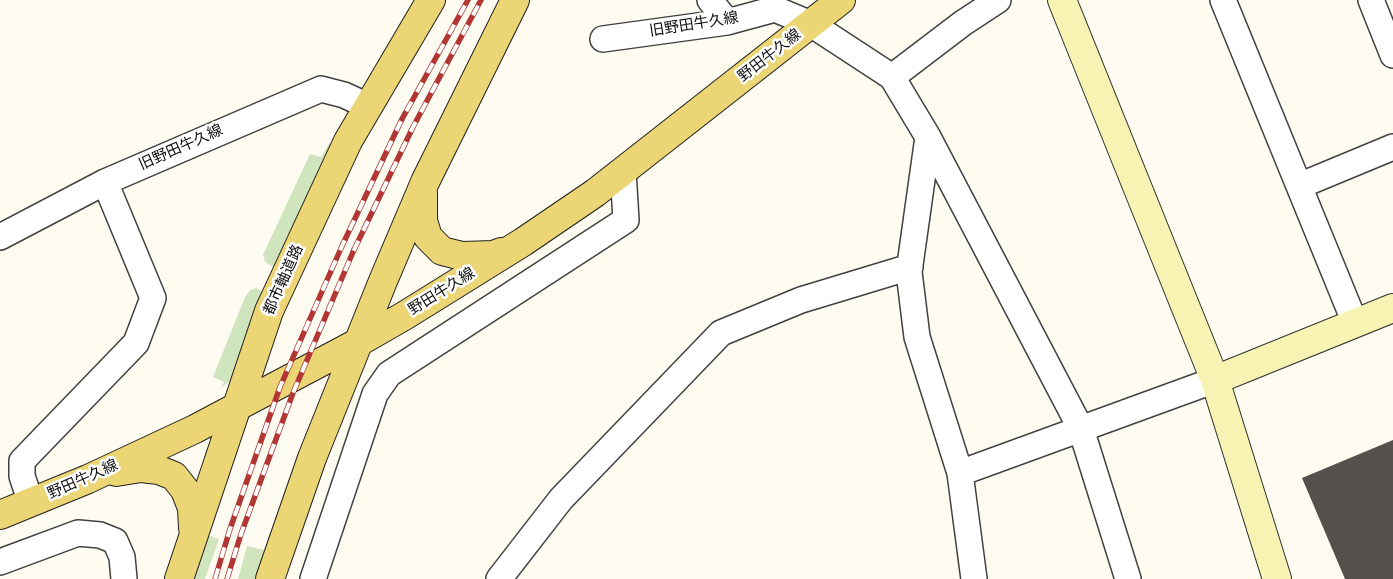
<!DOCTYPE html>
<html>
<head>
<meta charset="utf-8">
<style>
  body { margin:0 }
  canvas { display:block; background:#fefcf1 }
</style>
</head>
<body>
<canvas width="1393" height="579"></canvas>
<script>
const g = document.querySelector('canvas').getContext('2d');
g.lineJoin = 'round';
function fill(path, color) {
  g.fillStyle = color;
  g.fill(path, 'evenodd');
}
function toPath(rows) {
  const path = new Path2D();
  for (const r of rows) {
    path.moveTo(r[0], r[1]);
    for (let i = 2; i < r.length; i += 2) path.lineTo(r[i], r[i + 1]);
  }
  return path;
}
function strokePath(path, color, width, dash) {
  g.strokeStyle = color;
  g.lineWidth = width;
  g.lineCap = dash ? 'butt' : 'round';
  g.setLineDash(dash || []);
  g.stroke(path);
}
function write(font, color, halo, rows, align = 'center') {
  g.font = font + ' "Source Serif 4","Noto Sans JP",serif';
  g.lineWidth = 5;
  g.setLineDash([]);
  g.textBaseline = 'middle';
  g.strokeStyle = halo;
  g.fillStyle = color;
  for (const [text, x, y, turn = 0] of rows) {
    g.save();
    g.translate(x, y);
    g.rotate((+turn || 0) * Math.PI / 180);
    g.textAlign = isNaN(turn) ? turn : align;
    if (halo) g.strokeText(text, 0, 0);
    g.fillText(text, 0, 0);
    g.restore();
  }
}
fill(toPath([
  [330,142,332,152,280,271,265,262,263,255,310,154,321,157],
  [256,288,270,295,249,347,230,381,221,388,224,382,213,377,245,297,250,290],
  [205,534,219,539,205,579,190,579],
  [247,546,264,550,255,579,238,579]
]), '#d0e5be');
fill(toPath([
  [1393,440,1393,579,1345,579,1302,478]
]), '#56504c');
const street = toPath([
  [710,0,727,22],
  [1223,0,1355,323],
  [1371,0,1393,55],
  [603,39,727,22,775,9,811,24,892,77,928,137,909,272,917,337,960,473,974,579],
  [892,77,963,23,998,0],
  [928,137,1081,429,1128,579],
  [1299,186,1393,147],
  [0,237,105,182,321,89,344,95,368,106],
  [960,473,1215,380],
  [31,503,22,476,22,461,136,343,153,298,105,182],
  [0,562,78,533,100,535,115,541,122,557,124,579],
  [313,579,375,394,389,374,626,220,623,171],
  [499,579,561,499,721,333,801,300,910,267]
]);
const secondary = toPath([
  [1062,0,1215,380,1277,579],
  [1215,380,1393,308]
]);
const primary = toPath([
  [423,193,423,221,428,237,442,251,462,256,493,255,501,252],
  [116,472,141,468,159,470,174,476,185,490,192,508,193,528],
  [0,515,88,479,195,429,357,343,404,316,523,242,595,193,841,0],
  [179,579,269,311,348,141,431,0],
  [270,579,312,458,383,281,425,182,515,0]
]);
strokePath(street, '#414141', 28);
strokePath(secondary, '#303030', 30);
strokePath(primary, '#1f1f1f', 30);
strokePath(street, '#fff', 25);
strokePath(secondary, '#f7f4b3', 28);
strokePath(primary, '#ebd574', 28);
const rail = toPath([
  [215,579,230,529,280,387,342,246,402,119,468,0],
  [227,579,241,534,293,393,353,252,413,127,481,0]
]);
strokePath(rail, '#b13634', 5.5);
strokePath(rail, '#fff', 4, [11]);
write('15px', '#0e0e0e', '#fff', [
  ["旧野田牛久線",694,25,-9],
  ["野田牛久線",770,56,-38],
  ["旧野田牛久線",181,148,-24],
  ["都市軸道路",284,280,-66],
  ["野田牛久線",442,292,-32],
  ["野田牛久線",83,480,-24]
]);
</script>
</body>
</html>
